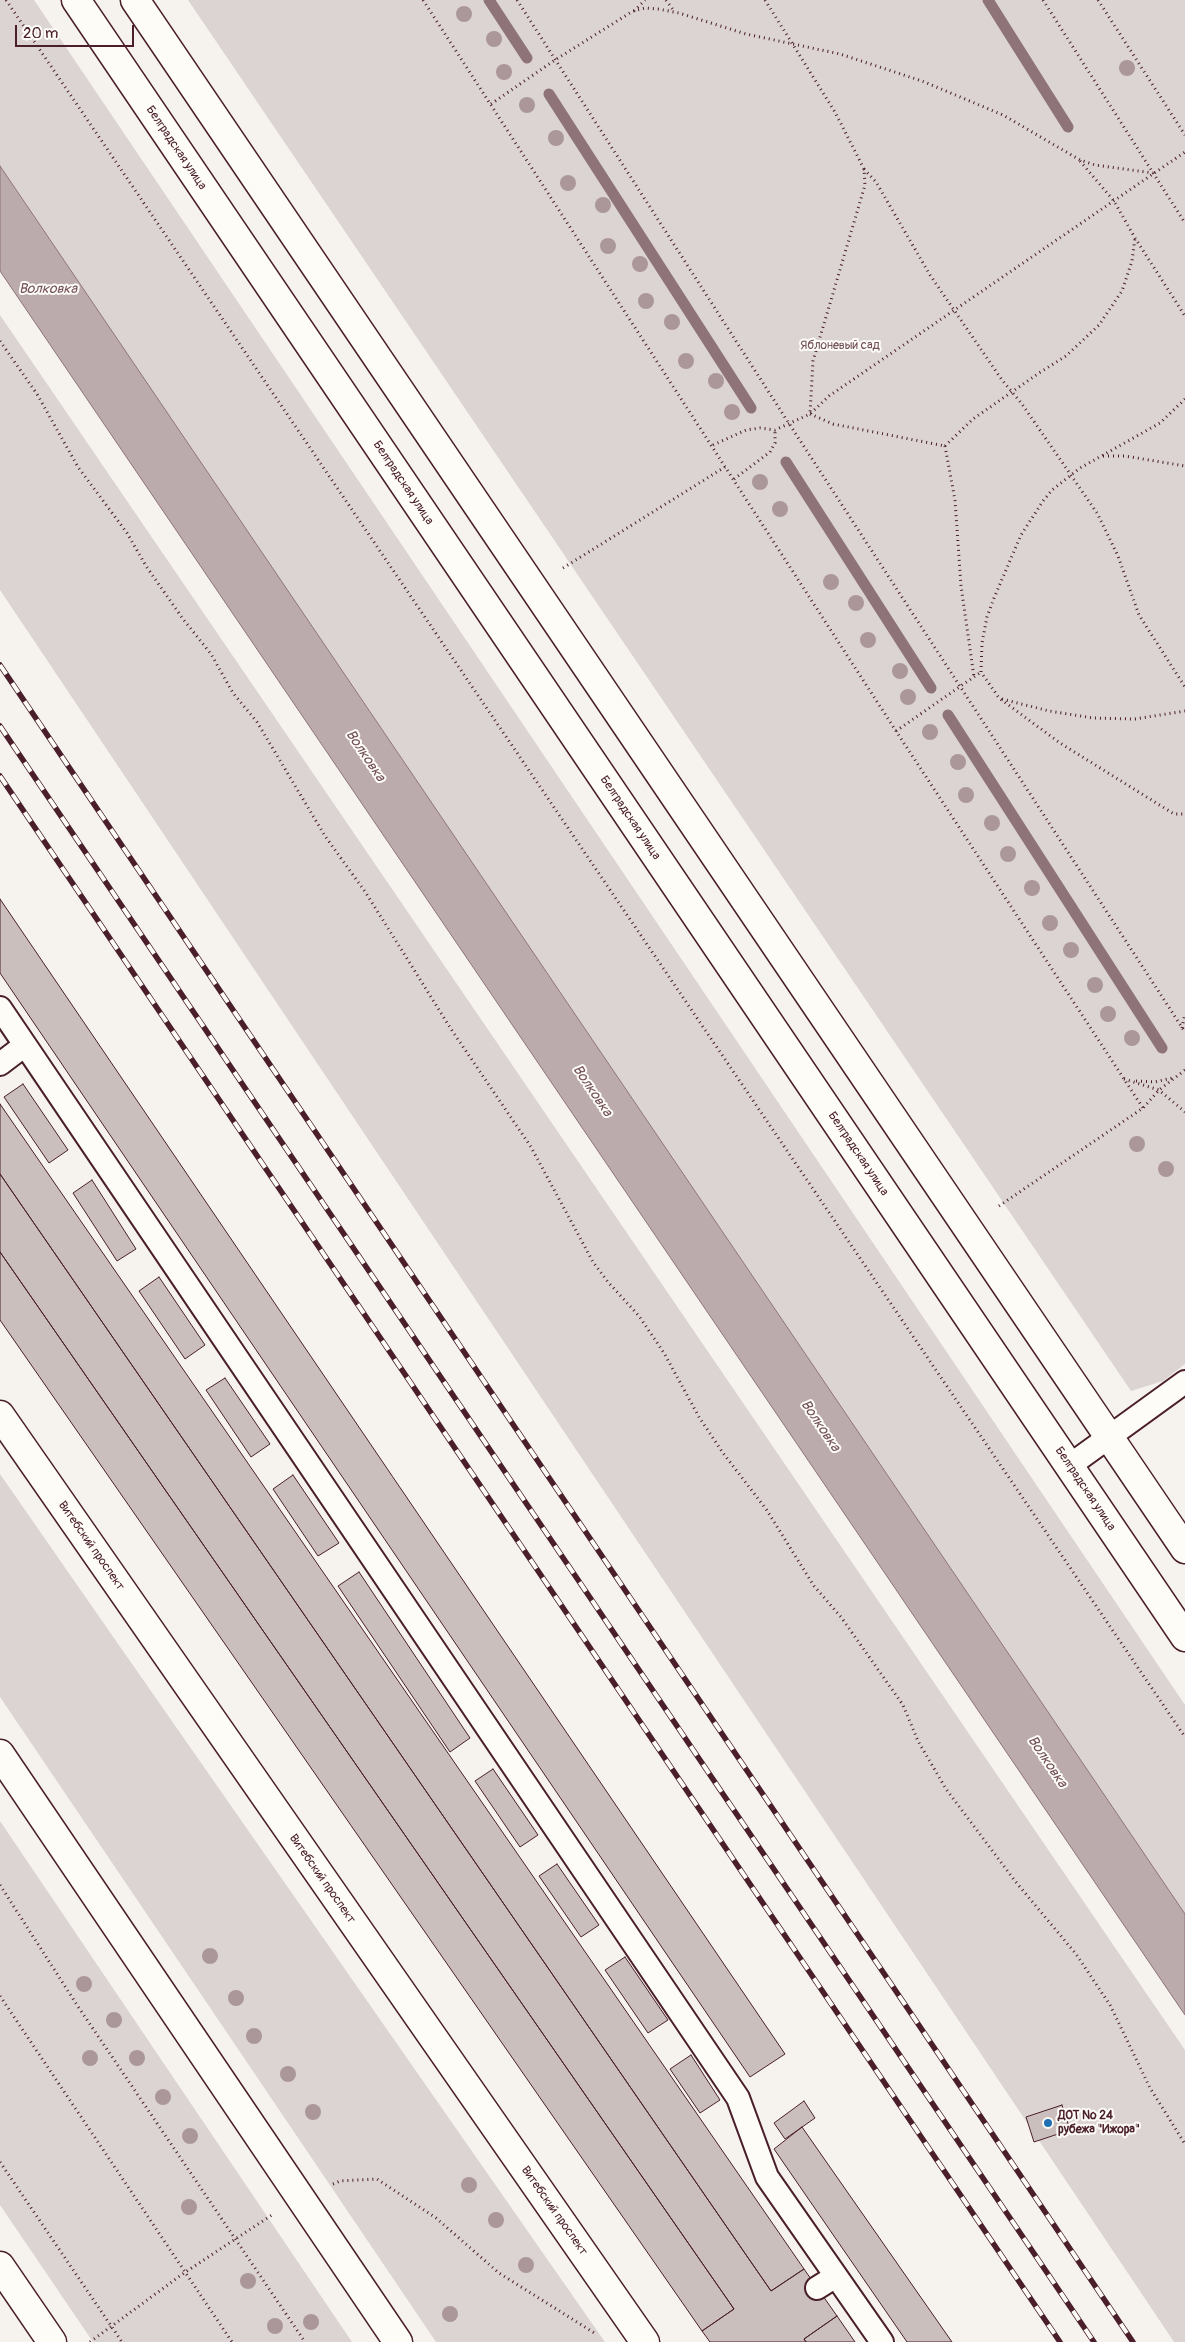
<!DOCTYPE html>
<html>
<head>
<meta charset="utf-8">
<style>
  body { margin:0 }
  #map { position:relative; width:1185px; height:2342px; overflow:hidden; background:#f6f3ef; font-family:Pangolin,sans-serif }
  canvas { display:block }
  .scale { position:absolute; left:15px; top:25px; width:119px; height:22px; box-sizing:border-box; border:2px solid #4a1f2b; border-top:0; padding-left:6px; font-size:15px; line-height:18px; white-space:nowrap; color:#4a1f2b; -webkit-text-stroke:4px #fdfcf7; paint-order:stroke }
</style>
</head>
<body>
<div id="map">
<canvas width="1185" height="2342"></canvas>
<div class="scale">20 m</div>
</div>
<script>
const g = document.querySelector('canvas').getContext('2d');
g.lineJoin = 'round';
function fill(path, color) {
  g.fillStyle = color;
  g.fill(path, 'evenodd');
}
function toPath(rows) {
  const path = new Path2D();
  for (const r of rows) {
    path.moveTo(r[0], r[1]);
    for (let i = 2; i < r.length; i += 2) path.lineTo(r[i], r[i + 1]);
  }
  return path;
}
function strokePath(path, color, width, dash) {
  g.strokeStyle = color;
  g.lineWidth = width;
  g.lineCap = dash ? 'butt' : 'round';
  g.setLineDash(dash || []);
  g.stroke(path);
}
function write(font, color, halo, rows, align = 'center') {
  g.font = font + ' Pangolin,sans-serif';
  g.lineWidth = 4;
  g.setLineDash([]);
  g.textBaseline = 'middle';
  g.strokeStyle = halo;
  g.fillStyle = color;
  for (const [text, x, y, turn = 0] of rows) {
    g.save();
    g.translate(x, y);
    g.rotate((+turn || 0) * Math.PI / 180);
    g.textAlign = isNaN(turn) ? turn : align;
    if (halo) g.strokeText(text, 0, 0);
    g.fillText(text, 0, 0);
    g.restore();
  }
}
fill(toPath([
  [0,0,34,0,1185,1705,1185,1914,0,166],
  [188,0,1185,0,1185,1364,1163,1381,1131,1391],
  [0,315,1185,2050,1185,2342,1174,2342,0,590],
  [0,1474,107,1628,605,2342,436,2342,0,1697],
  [0,1821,352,2342,93,2342,0,2205]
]), '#dcd4d2');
const water = toPath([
  [0,166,1185,1914,1185,2015,0,271,0,166]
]);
fill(water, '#bbabac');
strokePath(water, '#8e7378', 1);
strokePath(toPath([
  [489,0,527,58],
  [988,0,1068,127],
  [549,94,751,408],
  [786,462,931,688],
  [948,715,1162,1048]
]), '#8e7378', 11);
const building = toPath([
  [0,899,785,2054,750,2077,0,973,0,899],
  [23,1084,68,1150,49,1163,4,1097,23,1084],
  [0,1104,804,2269,771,2291,0,1174,0,1104],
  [0,1174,771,2291,804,2269,837,2316,804,2339,806,2342,710,2342,702,2331,734,2309,0,1252,0,1174],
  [92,1180,136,1249,117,1261,73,1193,92,1180],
  [0,1252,734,2309,702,2331,0,1320,0,1252],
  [159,1277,205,1345,185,1359,139,1291,159,1277],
  [225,1378,270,1444,251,1457,206,1390,225,1378],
  [293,1475,339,1543,318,1556,273,1489,293,1475],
  [359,1572,470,1738,450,1752,338,1586,359,1572],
  [493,1769,538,1835,520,1847,475,1781,493,1769],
  [557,1864,599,1925,581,1937,539,1876,557,1864],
  [625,1957,668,2020,648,2033,605,1970,625,1957],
  [691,2055,720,2100,700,2113,670,2069,691,2055],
  [804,2101,815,2118,785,2139,774,2123,804,2101],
  [1062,2105,1070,2130,1034,2142,1026,2117,1062,2105],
  [802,2127,952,2342,907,2342,774,2149,802,2127],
  [837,2316,855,2342,806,2342,804,2339,837,2316]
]);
fill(building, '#cbbfbe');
strokePath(building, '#4a1f2b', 1);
const lane = toPath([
  [0,1008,738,2098,767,2177,882,2342],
  [0,1064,25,1045],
  [1069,1466,1185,1382],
  [817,2288,836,2276]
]);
const street = toPath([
  [0,2266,52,2342]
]);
const secondary = toPath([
  [76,0,1185,1637],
  [135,0,1185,1549]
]);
const primary = toPath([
  [0,1415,645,2342],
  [0,1754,398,2342]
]);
strokePath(lane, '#4a1f2b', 26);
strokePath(street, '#4a1f2b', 31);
strokePath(secondary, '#4a1f2b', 31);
strokePath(primary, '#4a1f2b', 31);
strokePath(toPath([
  [6,0,1185,1737],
  [423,0,896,731,1143,1108],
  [517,0,788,422,1185,1032],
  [666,0,674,11],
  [765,0,835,112,864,169,865,185,813,361,810,414],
  [1043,0,1185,223],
  [1098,0,1185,135],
  [634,11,645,0],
  [491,104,555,60,633,11,645,8,658,9,679,13,746,34,840,54,922,81,1003,115,1080,160,1095,165,1153,173],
  [1080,161,1114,201,1135,238,1185,316],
  [864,169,876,182,930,275,1002,380,1022,404,1097,513,1118,556,1139,615,1185,687],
  [0,341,37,394,78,467,127,533,146,566,183,619,211,654,233,693,257,722,325,836,366,893,451,1029,531,1147,593,1262,608,1282,639,1316,664,1353,699,1417,723,1453,766,1509,814,1586,841,1617,903,1705,918,1741,946,1789,1015,1881,1076,1954,1110,2005,1150,2088,1185,2144],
  [1185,399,1160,423,1080,468,1052,490,1043,501,1021,535,994,598,987,617,982,643,981,672,999,698,1060,743,1174,814,1185,814],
  [810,414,833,424,945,446],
  [713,445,746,430,760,428,775,430,810,414,829,396,1185,152],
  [945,446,973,419,1039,373,1066,356,1099,325,1122,291,1132,261,1135,238],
  [945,446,955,500,961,586,974,677],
  [1103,456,1125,456,1185,466],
  [734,479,770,452,775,443,775,430],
  [563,568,725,467],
  [1002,699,1049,711,1093,718,1135,719,1185,711],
  [896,731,981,672],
  [1182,1028,1185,1014],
  [1124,1079,1159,1090,1185,1112],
  [1136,1081,1155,1082,1172,1078],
  [999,1206,1143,1108,1159,1090,1185,1070],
  [0,1885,77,2005,305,2342],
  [0,1996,232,2342],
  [0,2162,122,2342],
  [333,2184,340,2181,377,2179,436,2218,499,2273,596,2334],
  [90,2342,184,2273,272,2215]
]), '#4a1f2b', 3, [1, 4]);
strokePath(lane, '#fdfcf7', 22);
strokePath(street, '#fdfcf7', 28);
strokePath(secondary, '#fdfcf7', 28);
strokePath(primary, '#fdfcf7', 28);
const rail = toPath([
  [0,665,1133,2342],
  [0,726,1094,2342],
  [0,776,1060,2342]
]);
strokePath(rail, '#4a1f2b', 5.5);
strokePath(rail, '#fdfcf7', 4, [11]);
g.fillStyle = '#ab979a';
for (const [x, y] of [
  [464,14],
  [494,39],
  [1127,68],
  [504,72],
  [527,105],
  [556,138],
  [568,183],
  [603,205],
  [608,246],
  [640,264],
  [646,301],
  [672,322],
  [686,361],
  [716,381],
  [732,412],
  [760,482],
  [780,509],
  [831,582],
  [856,603],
  [868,640],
  [900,671],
  [908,697],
  [930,732],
  [958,762],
  [966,795],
  [992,823],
  [1008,854],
  [1032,888],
  [1050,923],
  [1071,950],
  [1095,985],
  [1108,1014],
  [1132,1038],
  [1137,1144],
  [1166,1169],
  [210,1956],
  [84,1984],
  [236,1998],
  [114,2020],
  [254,2036],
  [90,2058],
  [137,2058],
  [288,2074],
  [163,2097],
  [313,2112],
  [190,2136],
  [469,2185],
  [189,2207],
  [496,2220],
  [526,2265],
  [248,2281],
  [450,2314],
  [311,2322],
  [275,2326]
]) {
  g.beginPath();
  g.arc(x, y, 8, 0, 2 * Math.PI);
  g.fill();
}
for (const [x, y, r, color] of [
  [1048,2123,5,"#1f6fb2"]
]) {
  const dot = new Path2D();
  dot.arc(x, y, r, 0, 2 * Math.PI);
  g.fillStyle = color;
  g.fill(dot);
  strokePath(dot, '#fdfcf7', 2);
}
write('12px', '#4a1f2b', '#fdfcf7', [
  ["Белградская улица",176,148,56],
  ["Белградская улица",403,483,56],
  ["Белградская улица",630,818,56],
  ["Белградская улица",858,1154,56],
  ["Белградская улица",1085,1489,56],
  ["Витебский проспект",91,1546,55],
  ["Витебский проспект",322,1879,55],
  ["Витебский проспект",554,2211,55]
]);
write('12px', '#6e4c55', '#fdfcf7', [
  ["Яблоневый сад",840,346]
]);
write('bold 12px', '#4a1f2b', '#fdfcf7', [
  ["ДОТ № 24",1058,2116],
  ["рубежа \"Ижора\"",1058,2130]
], 'left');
write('italic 14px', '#725058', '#fdfcf7', [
  ["Волковка",48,289],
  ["Волковка",365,756,56],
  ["Волковка",592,1091,56],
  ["Волковка",820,1426,56],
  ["Волковка",1047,1762,56]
]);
</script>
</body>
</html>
